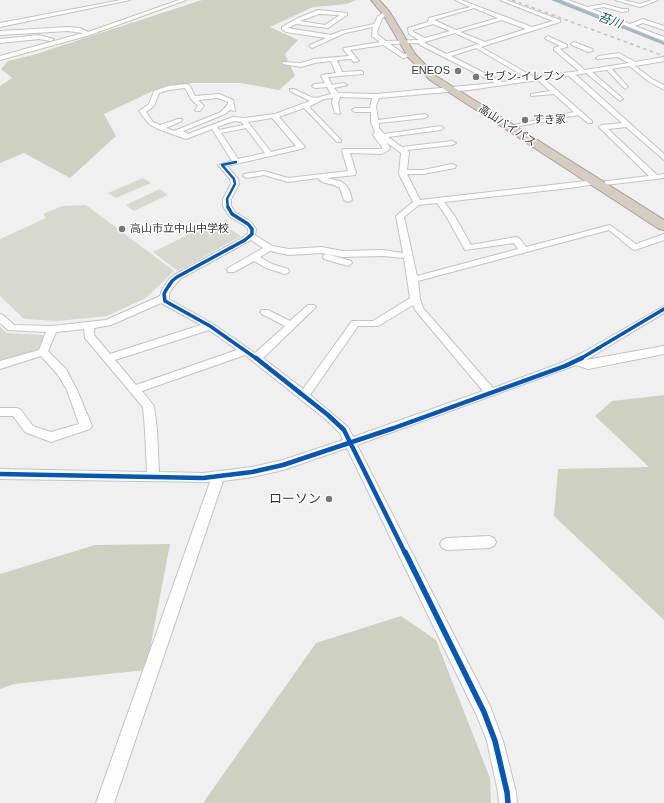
<!DOCTYPE html>
<html>
<head>
<meta charset="utf-8">
<style>
  body { margin:0 }
  canvas { display:block; background:#f0f0f1 }
</style>
</head>
<body>
<canvas width="664" height="803"></canvas>
<script>
const g = document.querySelector('canvas').getContext('2d');
g.lineJoin = 'round';
function fill(path, color) {
  g.fillStyle = color;
  g.fill(path, 'evenodd');
}
function toPath(rows) {
  const path = new Path2D();
  for (const r of rows) {
    path.moveTo(r[0], r[1]);
    for (let i = 2; i < r.length; i += 2) path.lineTo(r[i], r[i + 1]);
  }
  return path;
}
function strokePath(path, color, width, dash) {
  g.strokeStyle = color;
  g.lineWidth = width;
  g.lineCap = dash ? 'butt' : 'round';
  g.setLineDash(dash || []);
  g.stroke(path);
}
function write(font, color, halo, rows, align = 'center') {
  g.font = font + ' Arial,"Noto Sans JP",sans-serif';
  g.lineWidth = 3;
  g.setLineDash([]);
  g.textBaseline = 'middle';
  g.strokeStyle = halo;
  g.fillStyle = color;
  for (const [text, x, y, turn = 0] of rows) {
    g.save();
    g.translate(x, y);
    g.rotate((+turn || 0) * Math.PI / 180);
    g.textAlign = isNaN(turn) ? turn : align;
    if (halo) g.strokeText(text, 0, 0);
    g.fillText(text, 0, 0);
    g.restore();
  }
}
fill(toPath([
  [143,178,151,183,116,198,108,193],
  [160,189,168,195,134,211,126,205],
  [86,205,174,271,146,298,107,316,58,321,24,319,0,296,0,239,46,218,43,214,62,206],
  [216,221,241,236,178,271,153,252],
  [0,327,7,333,43,335,45,337,40,348,36,351,0,362]
]), '#d7d9cf');
fill(toPath([
  [202,0,356,0,347,4,313,7,270,27,298,40,285,54,295,76,279,90,241,83,192,83,157,89,104,114,116,136,70,178,24,153,0,163,0,86,12,78,1,69,8,61,33,55],
  [664,395,664,620,554,516,558,469,649,467,595,416,612,401],
  [170,544,146,670,14,684,0,689,0,574,95,545],
  [401,616,436,640,490,778,491,803,203,803,316,643]
]), '#ced1c1');
fill(toPath([
  [551,0,562,0,664,39,664,45,551,0]
]), '#a2b9c3');
const minor = toPath([
  [121,0,130,0,0,27,0,23,121,0],
  [179,0,186,0,90,35,0,60,0,56,83,33,68,31,0,35,0,31,68,27,80,28,88,32,179,0],
  [455,0,461,0,532,27,553,21,500,0,506,0,560,20,560,22,481,47,534,77,579,71,554,50,554,48,560,46,546,39,545,38,548,36,567,45,567,47,560,49,585,70,629,63,618,57,597,59,596,58,599,56,619,53,635,62,664,57,664,61,635,66,652,79,664,85,664,90,648,81,629,66,612,69,628,87,625,89,607,70,592,72,622,98,623,99,620,101,586,73,576,75,664,154,664,160,626,127,608,129,657,175,664,174,664,178,605,185,605,181,608,181,649,176,599,127,602,125,622,123,569,76,544,79,592,121,592,123,588,123,578,115,514,127,514,125,574,112,554,94,531,96,531,94,550,91,538,80,469,90,379,98,376,106,378,120,425,114,428,116,425,118,379,123,379,128,384,134,441,126,444,128,441,130,388,137,402,147,452,141,456,143,452,145,407,150,409,152,407,170,423,170,452,164,456,166,455,168,423,174,407,174,420,200,595,180,599,182,595,184,570,188,444,202,454,215,471,245,516,237,519,238,526,247,610,225,636,244,664,234,664,240,635,250,632,249,609,230,418,281,420,299,423,308,493,388,561,363,582,353,664,306,664,313,586,360,664,346,664,354,588,369,576,365,357,445,490,706,503,741,516,792,517,803,499,803,498,792,487,741,477,716,347,448,283,470,252,477,223,481,114,803,96,803,210,482,0,479,0,469,147,472,145,430,143,407,85,338,84,329,56,332,48,351,66,369,77,390,92,426,90,429,51,442,25,432,13,416,0,416,0,408,16,408,20,409,33,426,51,432,79,424,67,390,58,375,41,356,0,369,0,361,39,350,46,332,8,330,0,323,0,314,3,315,14,325,52,326,106,320,160,296,163,288,169,279,174,275,242,238,248,233,248,229,245,226,229,216,223,206,223,199,231,184,230,179,218,165,232,161,212,129,186,139,158,129,149,124,139,111,149,104,154,91,168,86,187,84,190,86,195,96,219,94,233,100,235,111,230,110,225,114,183,131,188,134,233,117,244,118,275,114,310,101,290,91,290,89,294,89,311,97,316,98,331,94,327,87,315,88,312,86,315,84,325,83,321,76,322,75,336,73,331,61,315,63,301,67,283,64,283,62,301,63,314,59,349,56,343,49,344,48,380,42,372,36,373,27,345,33,312,48,309,46,310,45,326,38,286,32,282,29,282,27,296,19,318,10,347,13,347,15,328,28,296,24,288,28,331,35,341,31,374,24,378,16,386,11,389,13,382,18,377,32,378,35,386,41,419,40,409,34,408,28,428,22,429,18,470,7,455,0],
  [474,8,498,18,456,30,434,20,474,8],
  [319,14,340,15,325,25,300,21,319,14],
  [502,20,526,29,485,42,460,32,502,20],
  [433,24,450,31,425,38,413,32,413,30,433,24],
  [455,33,479,44,446,54,425,43,425,42,455,33],
  [419,43,420,45,495,83,376,94,338,93,334,88,347,85,344,83,332,85,328,77,363,74,363,72,361,71,342,72,337,60,351,59,354,62,359,61,350,50,383,45,403,58,414,55,411,53,404,54,390,44,419,43],
  [476,48,527,78,502,82,451,56,476,48],
  [185,88,191,99,198,106,195,110,196,111,200,111,204,106,198,100,218,98,228,102,228,104,221,112,174,131,166,128,182,121,182,119,178,119,160,125,153,122,146,112,154,106,159,93,169,90,185,88],
  [340,97,372,98,370,108,355,108,352,110,355,112,371,112,371,122,375,132,373,135,382,147,382,149,343,149,342,151,348,171,288,178,264,171,244,174,243,176,247,178,264,175,288,182,318,178,322,182,334,185,340,188,344,200,348,202,352,200,350,192,346,185,340,181,327,178,355,175,356,173,350,153,382,154,389,150,390,147,386,142,401,153,399,174,413,202,396,216,403,253,383,250,342,251,322,247,289,249,272,246,255,235,256,229,251,222,235,212,231,206,231,199,239,184,238,179,227,166,301,149,305,147,279,117,304,108,337,142,341,142,341,140,310,108,310,106,324,99,333,98,332,103,335,113,340,114,338,103,340,97],
  [272,118,273,119,296,146,271,152,248,122,272,118],
  [234,121,241,122,244,125,219,130,217,127,234,121],
  [246,128,265,153,238,159,221,133,246,128],
  [437,203,446,216,465,250,514,243,518,249,417,276,404,217,419,205,437,203],
  [251,240,263,248,228,268,227,270,228,272,234,272,254,261,266,268,285,274,288,273,289,271,288,269,272,264,260,257,270,251,289,255,322,253,342,257,383,256,404,258,410,298,373,321,352,321,303,389,263,358,314,309,316,307,314,305,308,305,290,321,268,310,262,310,260,312,262,314,285,326,255,353,213,324,169,299,169,294,171,290,180,279,251,240],
  [161,303,201,325,110,354,94,335,94,328,111,325,161,303],
  [413,305,416,311,483,391,353,437,348,427,310,395,358,326,378,326,413,305],
  [209,330,237,350,136,385,115,360,209,330],
  [245,355,324,418,340,433,343,440,283,460,252,467,203,473,159,472,157,430,154,406,142,391,245,355],
  [562,0,568,0,587,7,604,4,622,9,628,9,628,11,622,12,604,7,592,9,630,24,643,19,664,26,664,30,643,23,635,26,664,37,664,41,562,0],
  [615,0,623,0,640,4,652,0,658,0,640,7,615,0],
  [39,35,54,39,51,41,39,39,0,43,0,39,39,35],
  [574,42,592,49,593,51,588,52,572,45,571,44,574,42],
  [327,254,351,261,352,263,348,266,324,259,323,257,324,255,327,254],
  [489,536,494,538,496,542,494,546,489,548,447,550,442,548,440,544,442,540,447,538,489,536]
]);
const highway = toPath([
  [371,0,379,0,389,11,415,54,436,76,664,220,664,230,659,229,430,80,408,57,383,14,371,0]
]);
strokePath(minor, '#c3c3c4', 2);
strokePath(highway, '#aaa095', 2);
fill(minor, '#fdfdfd');
fill(highway, '#d6cdc2');
strokePath(toPath([
  [512,0,664,56]
]), '#c1c1c2', 1.5, [3.5, 3.5]);
strokePath(toPath([
  [228,208,227,199,235,184,234,179,222,165,236,162]
]), '#0057b8', 2.5);
strokePath(toPath([
  [228,207,232,214,248,224,252,229,252,234,245,240,177,277,172,281,166,290,164,294,165,301,210,326,257,359],
  [580,359,664,309]
]), '#0057b8', 3.5);
strokePath(toPath([
  [256,358,328,415,344,430,405,553],
  [0,474,203,478,252,472,283,465,394,428,565,366,582,358]
]), '#0057b8', 4.5);
strokePath(toPath([
  [405,552,484,712,495,741,507,792,508,803]
]), '#0057b8', 5.5);
for (const [x, y, r, color] of [
  [458,71,4,"#787879"],
  [476,77,4,"#787879"],
  [525,120,4,"#787879"],
  [122,229,4,"#787879"],
  [329,499,4,"#787879"]
]) {
  const dot = new Path2D();
  dot.arc(x, y, r, 0, 2 * Math.PI);
  g.fillStyle = color;
  g.fill(dot);
  strokePath(dot, '#fdfdff', 1.5);
}
write('11px', '#383839', '#fdfdff', [
  ["ENEOS",450,71,"right"],
  ["セブン-イレブン",484,77],
  ["すき家",533,120],
  ["高山市立中山中学校",130,229]
], 'left');
write('11px', '#383839', '#fdfdff', [
  ["高山バイパス",507,126,33]
]);
write('italic 12px', '#14576b', '#fdfdff', [
  ["苔川",610,21,21]
]);
write('13px', '#383839', '#fdfdff', [
  ["ローソン",321,499]
], 'right');
</script>
</body>
</html>
